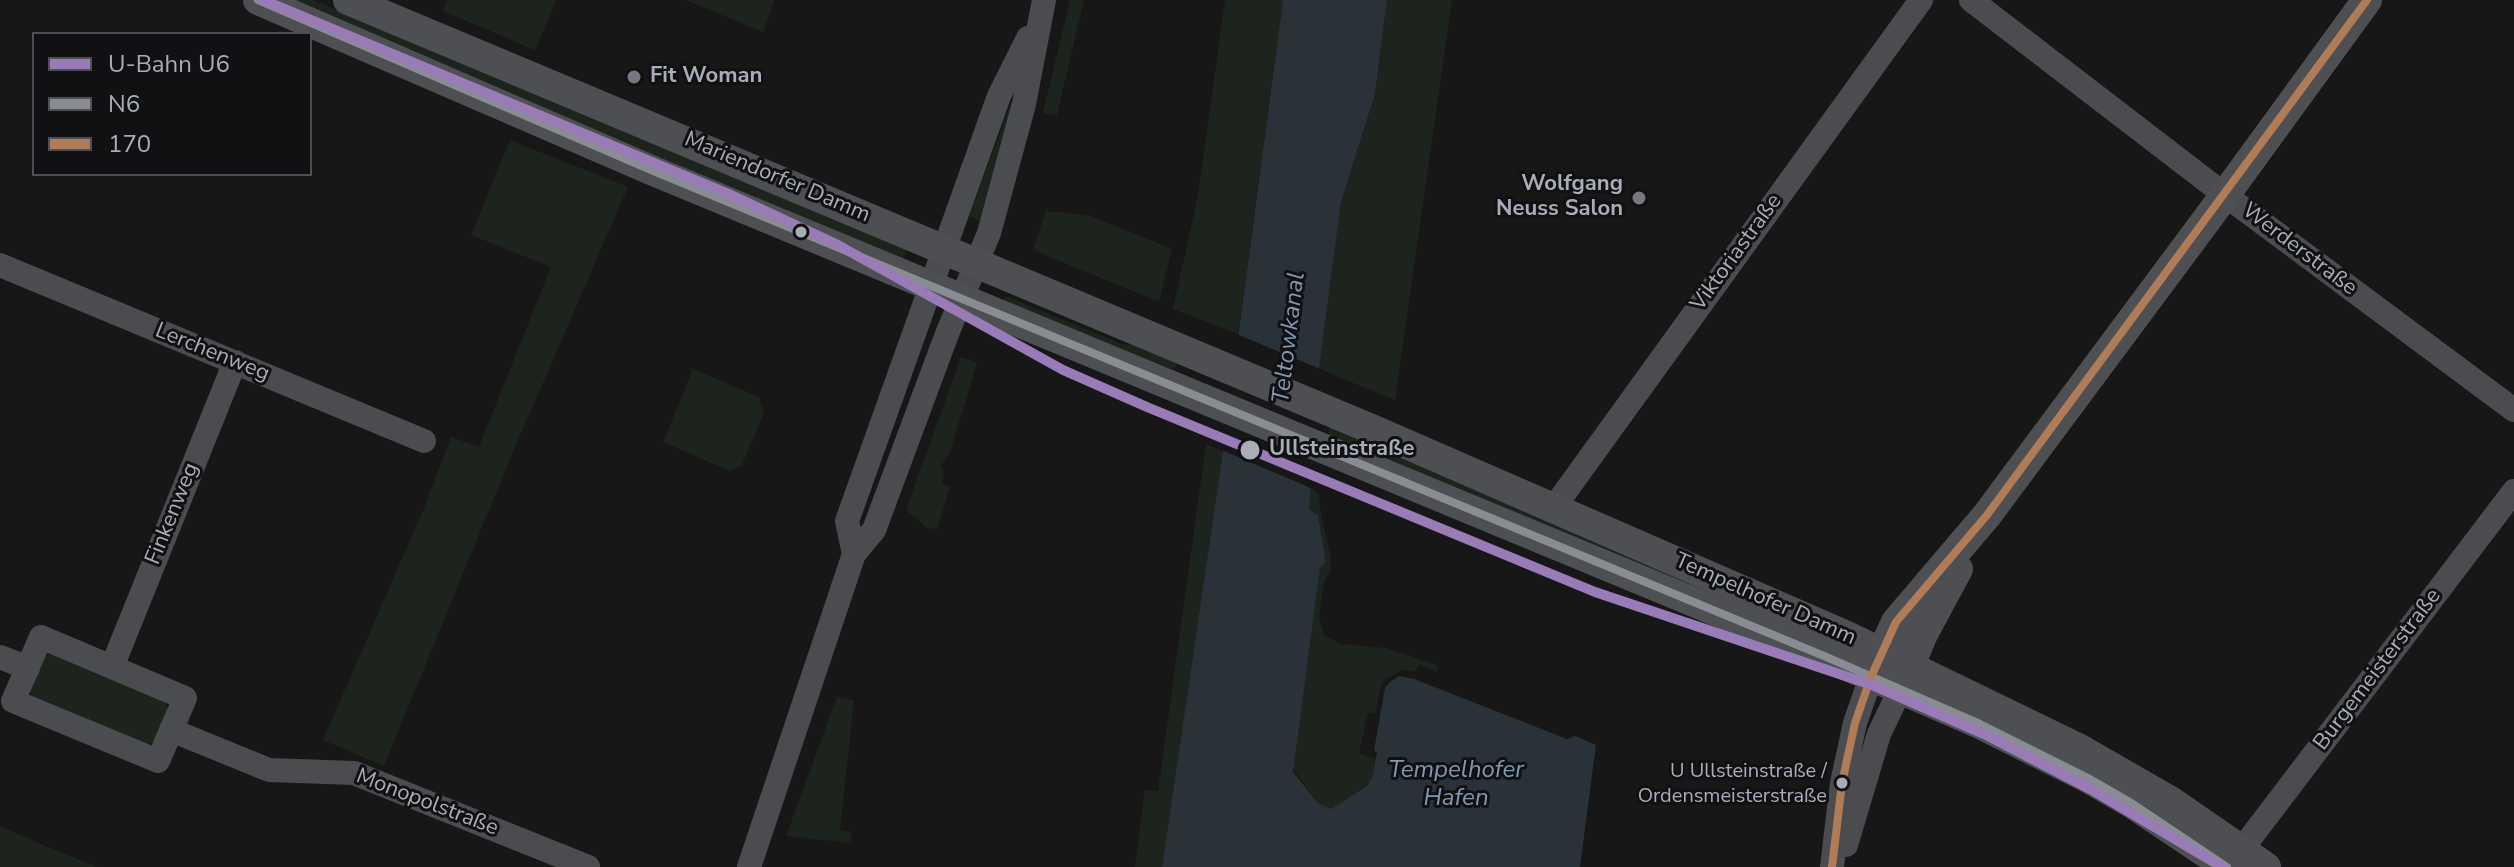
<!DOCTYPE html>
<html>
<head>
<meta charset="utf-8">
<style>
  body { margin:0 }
  #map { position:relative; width:2514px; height:867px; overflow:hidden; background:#171717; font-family:"Nunito Sans",sans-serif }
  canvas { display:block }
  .legend { position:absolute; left:32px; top:32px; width:280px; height:144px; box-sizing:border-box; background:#111113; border:2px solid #4d4f55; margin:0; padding:10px 14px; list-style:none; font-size:24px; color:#a8adb8 }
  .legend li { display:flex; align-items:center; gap:16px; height:40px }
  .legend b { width:40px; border:2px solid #4d4f55 }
</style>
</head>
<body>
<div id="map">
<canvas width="2514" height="867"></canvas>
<ul class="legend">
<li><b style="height:10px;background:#997bb7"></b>U-Bahn U6</li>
<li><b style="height:10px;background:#8a8c93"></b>N6</li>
<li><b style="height:10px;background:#b07c57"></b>170</li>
</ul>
</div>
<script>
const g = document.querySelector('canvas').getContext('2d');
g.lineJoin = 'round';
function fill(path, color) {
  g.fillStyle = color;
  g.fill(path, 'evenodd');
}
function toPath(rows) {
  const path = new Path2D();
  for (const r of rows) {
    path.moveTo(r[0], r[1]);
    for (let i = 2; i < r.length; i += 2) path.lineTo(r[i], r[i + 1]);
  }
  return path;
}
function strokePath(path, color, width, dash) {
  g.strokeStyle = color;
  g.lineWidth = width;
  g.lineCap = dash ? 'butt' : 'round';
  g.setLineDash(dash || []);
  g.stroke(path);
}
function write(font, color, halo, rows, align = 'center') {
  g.font = font + ' "Nunito Sans",sans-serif';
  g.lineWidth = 6;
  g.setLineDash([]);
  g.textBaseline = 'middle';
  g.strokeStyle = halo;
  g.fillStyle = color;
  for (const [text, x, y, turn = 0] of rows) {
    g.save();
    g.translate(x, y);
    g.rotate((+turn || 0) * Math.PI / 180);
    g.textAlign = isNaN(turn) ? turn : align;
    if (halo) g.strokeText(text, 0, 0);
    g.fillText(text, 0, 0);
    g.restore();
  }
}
fill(toPath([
  [291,0,313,0,908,246,903,259,604,136],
  [447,0,556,0,535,50,443,11],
  [685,0,774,0,763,32],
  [1070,0,1084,0,1057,115,1043,113],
  [1225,0,1283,0,1238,334,1173,309,1198,196],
  [1387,0,1452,0,1395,400,1319,369,1341,202,1375,94],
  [1015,100,1016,102,979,221,969,216,1012,101],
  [510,140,628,187,512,454,384,766,323,740,425,506,451,437,479,447,551,267,471,235],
  [1046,211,1088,215,1172,249,1159,302,1033,250],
  [1005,296,1122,344,1148,346,1178,361,1174,370,1003,301],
  [961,357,977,363,950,452,940,467,944,472,942,484,950,487,937,529,927,528,906,510],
  [693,369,759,397,764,412,742,465,730,471,663,442],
  [1330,422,1836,640,1723,600,1328,435],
  [1206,444,1223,451,1162,867,1135,867,1145,790,1158,791],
  [1309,487,1319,493,1321,514,1331,558,1330,573,1324,581,1319,616,1324,635,1341,644,1386,648,1439,666,1437,672,1419,664,1415,672,1401,670,1384,681,1380,689,1375,714,1368,713,1359,753,1375,759,1372,777,1367,786,1331,809,1318,803,1293,769,1320,567,1326,562,1318,515,1309,511],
  [50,654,59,654,164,701,168,708,159,737,152,743,143,745,40,703,32,696,29,688,41,659],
  [837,697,854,700,840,830,851,832,851,843,786,836],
  [0,826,41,844,97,867,0,867]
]), '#1d241e');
fill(toPath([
  [1283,0,1387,0,1375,94,1341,202,1319,369,1309,510,1318,515,1326,562,1320,568,1293,772,1318,803,1331,809,1367,786,1372,777,1377,752,1374,751,1385,688,1390,682,1400,676,1414,679,1567,739,1575,736,1596,745,1580,867,1162,867,1223,451]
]), '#2a3239');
fill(toPath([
  [1234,333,1323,370,1313,489,1219,449]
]), '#171717');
strokePath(toPath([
  [1971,0,2225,195,2514,410],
  [0,265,424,441],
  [1555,506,1921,0],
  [854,554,847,521,999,96,1028,38],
  [41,637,185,698,158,761,13,701,41,637],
  [0,657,28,668],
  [112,667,235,362],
  [171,730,269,770,354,773,588,867],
  [1846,845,1879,734,1900,690],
  [2242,849,2514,491],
  [749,867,854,554,874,530,947,334,989,233,1024,104,1044,0],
  [1832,867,1842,783,1855,723,1871,677]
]), '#4b4c50', 24);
strokePath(toPath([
  [258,0,651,170,1824,656,1980,724,2088,778,2133,804,2227,867],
  [348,0,1374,430,1847,636,2080,749,2172,802,2266,867],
  [1875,668,1896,622,1987,515,2225,195,2367,0],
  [1902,684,1923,634,1958,569]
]), '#4d4f52', 30);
strokePath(toPath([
  [258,0,651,170,1824,656,1980,724,2088,778,2133,804,2227,867]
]), '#8a8c93', 8);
strokePath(toPath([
  [1832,867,1842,783,1855,723,1871,677,1896,622,1987,515,2367,0]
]), '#b07c57', 8);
strokePath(toPath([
  [263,0,729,194,838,245,1063,370,1147,407,1595,592,1872,685,1988,736,2092,790,2222,867]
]), '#997bb7', 10);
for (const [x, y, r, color] of [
  [634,77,8,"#757880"],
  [1639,198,8,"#757880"],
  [801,232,7,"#a8adb8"],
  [1250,450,11,"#a8adb8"],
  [1842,783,7,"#a8adb8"]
]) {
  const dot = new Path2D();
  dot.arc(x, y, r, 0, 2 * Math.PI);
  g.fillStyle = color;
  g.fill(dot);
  strokePath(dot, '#111113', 3);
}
write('20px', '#a8adb8', '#111113', [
  ["U Ullsteinstraße /",1827,772],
  ["Ordensmeisterstraße",1827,797]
], 'right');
write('bold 22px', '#a8adb8', '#111113', [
  ["Fit Woman",650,77],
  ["Wolfgang",1623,185,"right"],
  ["Neuss Salon",1623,210,"right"]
], 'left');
write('22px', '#a8adb8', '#111113', [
  ["Mariendorfer Damm",777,178,23],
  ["Werderstraße",2299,250,37],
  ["Viktoriastraße",1737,253,-54],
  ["Lerchenweg",212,353,22],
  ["Finkenweg",173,514,-68],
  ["Tempelhofer Damm",1765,600,24],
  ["Burgemeisterstraße",2378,670,-53],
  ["Monopolstraße",427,803,21]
]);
write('bold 22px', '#a8adb8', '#111113', [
  ["Ullsteinstraße",1269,450]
], 'left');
write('italic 24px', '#8099b2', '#111113', [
  ["Teltowkanal",1290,338,-83],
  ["Tempelhofer",1456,771],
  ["Hafen",1456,799]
]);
</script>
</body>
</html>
